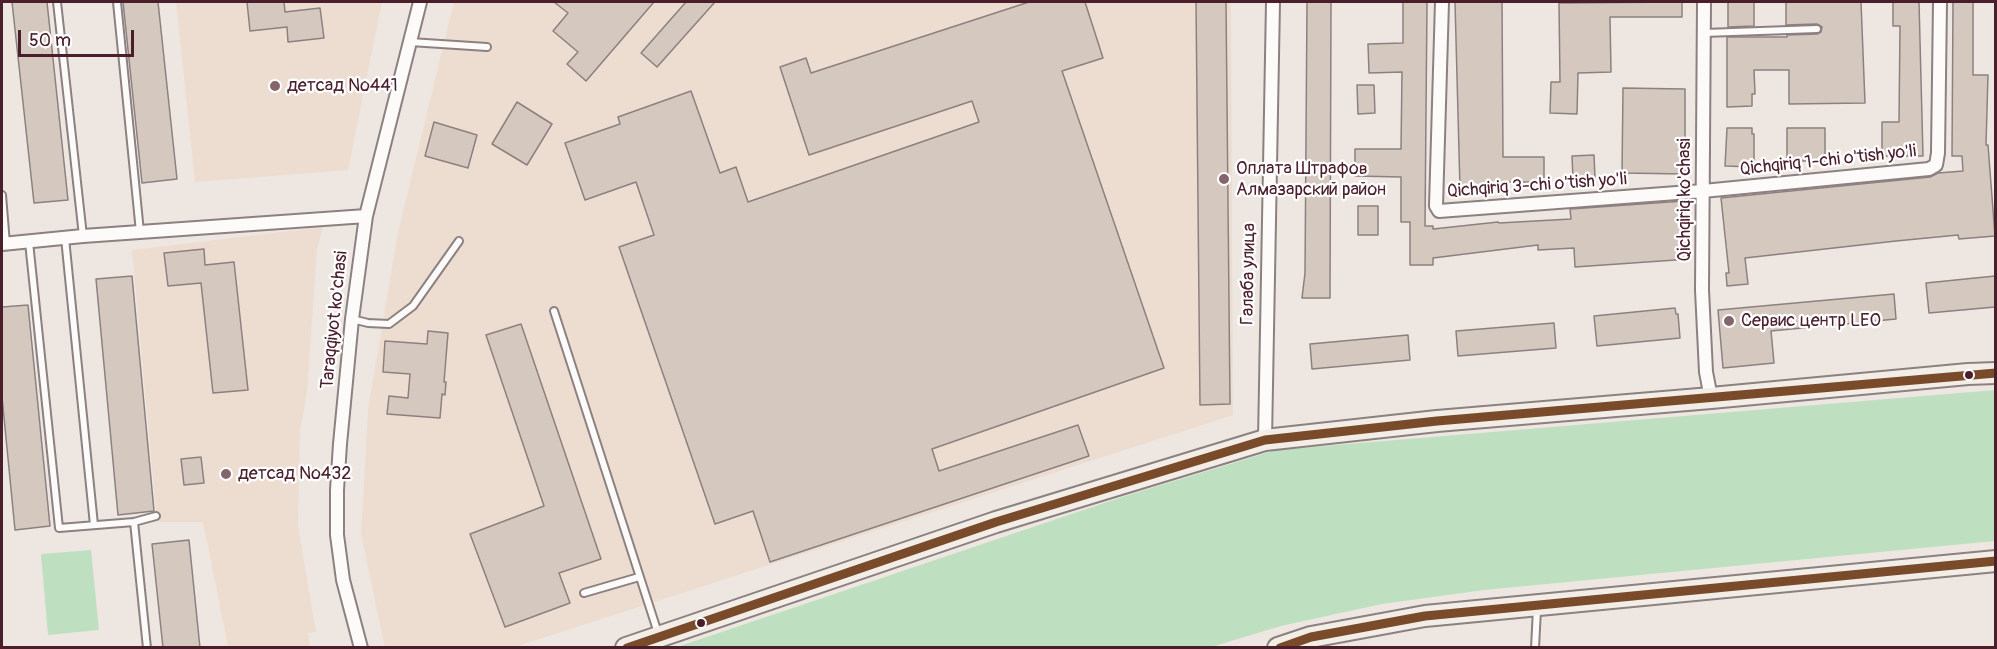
<!DOCTYPE html>
<html>
<head>
<meta charset="utf-8">
<style>
  body { margin:0 }
  #map { position:relative; width:1997px; height:649px; overflow:hidden; background:#eee7e1; font-family:Pangolin,sans-serif }
  canvas { display:block }
  .frame { position:absolute; inset:0; border:3px solid #4a1f2b; pointer-events:none }
  .scale { position:absolute; left:18px; top:30px; width:116px; height:27px; box-sizing:border-box; border:3px solid #4a1f2b; border-top:0; padding-left:8px; font-size:18px; line-height:21px; white-space:nowrap; color:#4a1f2b; -webkit-text-stroke:4px #fff; paint-order:stroke }
</style>
</head>
<body>
<div id="map">
<canvas width="1997" height="649"></canvas>
<div class="frame"></div>
<div class="scale">50 m</div>
</div>
<script>
const g = document.querySelector('canvas').getContext('2d');
g.lineJoin = 'round';
function fill(path, color) {
  g.fillStyle = color;
  g.fill(path, 'evenodd');
}
function toPath(rows) {
  const path = new Path2D();
  for (const r of rows) {
    path.moveTo(r[0], r[1]);
    for (let i = 2; i < r.length; i += 2) path.lineTo(r[i], r[i + 1]);
  }
  return path;
}
function strokePath(path, color, width, dash) {
  g.strokeStyle = color;
  g.lineWidth = width;
  g.lineCap = dash ? 'butt' : 'round';
  g.setLineDash(dash || []);
  g.stroke(path);
}
function write(font, color, halo, rows, align = 'center') {
  g.font = font + ' Pangolin,sans-serif';
  g.lineWidth = 4.5;
  g.setLineDash([]);
  g.textBaseline = 'middle';
  g.strokeStyle = halo;
  g.fillStyle = color;
  for (const [text, x, y, turn = 0] of rows) {
    g.save();
    g.translate(x, y);
    g.rotate((+turn || 0) * Math.PI / 180);
    g.textAlign = isNaN(turn) ? turn : align;
    if (halo) g.strokeText(text, 0, 0);
    g.fillText(text, 0, 0);
    g.restore();
  }
}
fill(toPath([
  [176,2,382,2,348,170,195,182],
  [454,2,573,2,608,18,621,2,1231,2,1233,415,515,647,385,648,361,534,368,410,398,232],
  [323,227,317,249,307,392,300,432,298,525,316,632,308,633,310,647,228,647,203,522,157,522,132,250]
]), '#ecddd0');
fill(toPath([
  [1995,390,1995,541,1484,590,1382,604,1281,626,1211,647,677,647,1122,497,1276,450],
  [91,550,99,630,48,635,41,554]
]), '#bee0c1');
const building = toPath([
  [12,2,47,2,68,200,34,203,12,2],
  [123,2,158,2,177,179,142,183,123,2],
  [247,2,284,2,285,12,320,8,324,38,288,42,287,27,250,31,247,2],
  [554,2,654,2,586,81,567,64,578,52,553,31,568,13,554,2],
  [686,2,715,2,657,67,641,53,686,2],
  [1029,2,1085,2,1103,58,1062,71,1164,368,932,449,939,471,1078,425,1089,456,770,562,753,511,715,524,619,247,654,235,636,182,585,200,565,143,620,124,618,117,691,91,720,173,736,167,748,202,979,122,972,101,809,155,780,67,806,58,811,73,1029,2],
  [1196,2,1226,2,1230,404,1200,405,1196,2],
  [1307,2,1331,2,1330,298,1302,298,1305,273,1307,2],
  [1403,2,1427,2,1425,226,1433,226,1433,229,1498,222,1499,223,1571,219,1570,209,1684,201,1690,259,1575,267,1574,248,1538,250,1538,245,1433,258,1433,265,1410,265,1410,222,1401,222,1401,177,1355,176,1355,149,1401,149,1402,72,1369,73,1368,44,1403,43,1403,2],
  [1455,2,1502,2,1503,157,1544,157,1544,182,1504,182,1504,186,1460,189,1455,2],
  [1682,2,1682,17,1610,17,1611,72,1578,73,1577,114,1550,113,1551,82,1560,82,1559,3,1682,2],
  [1728,2,1754,2,1754,26,1728,27,1728,2],
  [1786,2,1861,2,1865,103,1789,104,1789,70,1754,70,1755,94,1752,94,1752,106,1727,107,1727,37,1787,37,1787,35,1817,34,1821,32,1822,27,1817,24,1786,25,1786,2],
  [1893,2,1919,2,1923,156,1882,156,1882,122,1899,122,1900,26,1893,26,1893,2],
  [1953,2,1973,2,1973,75,1988,75,1986,145,1988,145,1995,236,1959,239,1958,235,1896,241,1745,258,1748,284,1727,286,1726,273,1729,273,1721,198,1930,177,1938,173,1963,171,1962,156,1952,156,1953,2],
  [1357,85,1374,85,1375,113,1358,114,1357,85],
  [1623,88,1685,89,1685,174,1622,173,1623,88],
  [517,102,552,124,527,165,492,144,517,102],
  [434,122,477,135,468,168,425,156,434,122],
  [1727,128,1752,128,1752,134,1754,134,1754,167,1725,166,1727,128],
  [1787,128,1825,128,1825,161,1787,161,1787,128],
  [1594,155,1595,178,1573,179,1572,156,1594,155],
  [1358,206,1378,206,1378,235,1358,235,1358,206],
  [204,249,205,265,234,262,248,390,213,393,201,283,168,286,164,253,204,249],
  [132,276,154,511,118,515,96,279,132,276],
  [1995,276,1995,307,1929,313,1926,283,1995,276],
  [1894,294,1896,319,1771,331,1774,363,1723,368,1718,310,1894,294],
  [28,305,50,526,15,530,2,397,2,307,28,305],
  [1675,308,1676,314,1678,314,1680,338,1597,346,1594,316,1675,308],
  [1554,323,1556,348,1458,356,1456,331,1554,323],
  [521,324,601,559,559,573,570,603,505,627,470,534,544,506,486,335,521,324],
  [428,331,448,333,444,382,446,382,445,395,442,394,440,418,387,414,389,396,408,398,410,374,383,372,385,341,427,344,428,331],
  [1408,335,1410,360,1312,369,1310,344,1408,335],
  [201,457,204,483,184,485,181,459,201,457],
  [189,540,200,648,163,648,152,544,189,540]
]);
fill(building, '#d4c8bf');
strokePath(building, '#8c8180', 1.5);
const lane = toPath([
  [57,2,83,236],
  [117,2,140,232],
  [1704,33,1817,29],
  [410,42,487,47],
  [2,195,6,244],
  [65,238,94,525],
  [29,242,59,528,134,522,147,648],
  [554,311,658,633],
  [352,319,368,323,389,324,413,306,459,241],
  [134,522,156,516],
  [584,593,639,577],
  [1535,648,1537,609]
]);
const street = toPath([
  [1442,2,1436,206,1439,211,1703,191,1929,169,1936,165,1938,153,1940,2],
  [1704,2,1702,290,1706,372,1711,398],
  [2,244,83,236,366,216],
  [1265,440,1273,2],
  [361,648,343,580,337,535,337,490,340,444,352,319,366,216,420,2]
]);
const primary = toPath([
  [626,648,996,522,1265,440,1437,421,1711,398,1968,374,1996,373],
  [1278,648,1311,637,1425,616,1996,561]
]);
strokePath(lane, '#8c8180', 10);
strokePath(street, '#8c8180', 16);
strokePath(primary, '#8c8180', 24);
strokePath(lane, '#fcfbfa', 6);
strokePath(street, '#fcfbfa', 12);
strokePath(primary, '#f2ede6', 20);
strokePath(toPath([
  [627,648,996,522,1265,440,1437,421,1996,373],
  [1280,648,1311,637,1425,616,1996,561]
]), '#7a4b2a', 9);
for (const [x, y, r, color] of [
  [275,86,6,"#83656b"],
  [1224,179,6,"#83656b"],
  [1729,321,6,"#83656b"],
  [1969,375,5,"#4a1f2b"],
  [226,474,6,"#83656b"],
  [701,623,5,"#4a1f2b"]
]) {
  const dot = new Path2D();
  dot.arc(x, y, r, 0, 2 * Math.PI);
  g.fillStyle = color;
  g.fill(dot);
  strokePath(dot, '#fff', 2);
}
write('18px', '#4a1f2b', '#fff', [
  ["детсад №441",287,86],
  ["Оплата Штрафов",1236,169],
  ["Aлмазарский район",1236,190],
  ["Сервис центр LEO",1741,321],
  ["детсад №432",238,474]
], 'left');
write('18px', '#4a1f2b', '#fff', [
  ["Qichqiriq 1-chi o'tish yo'li",1828,161,-6],
  ["Qichqiriq 3-chi o'tish yo'li",1537,186,-4],
  ["Qichqiriq ko'chasi",1685,200,-90],
  ["Галаба улица",1249,274,-89],
  ["Taraqqiyot ko'chasi",335,320,-84]
]);
</script>
</body>
</html>
